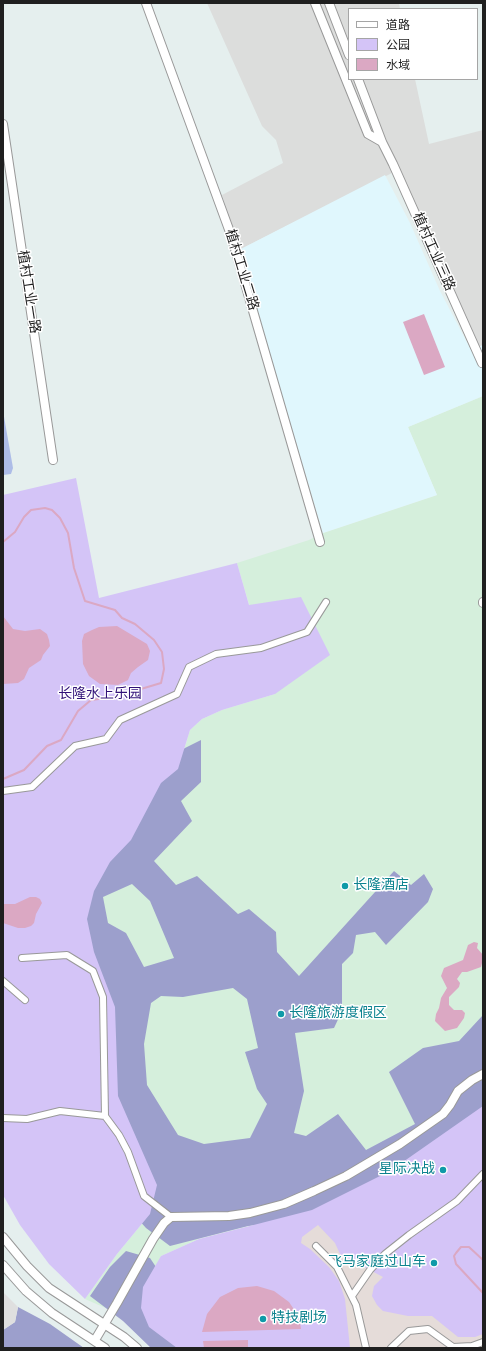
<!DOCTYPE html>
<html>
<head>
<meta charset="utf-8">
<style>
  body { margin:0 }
  #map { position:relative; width:486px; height:1351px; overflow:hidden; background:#e5efee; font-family:Jost,"Noto Sans SC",sans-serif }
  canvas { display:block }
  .frame { position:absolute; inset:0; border:4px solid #1f1f1f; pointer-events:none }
  .legend { position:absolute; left:348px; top:8px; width:130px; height:72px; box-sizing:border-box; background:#fff; border:1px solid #a5a5a5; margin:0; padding:5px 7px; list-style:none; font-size:12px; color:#1f1f1f }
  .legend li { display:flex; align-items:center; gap:8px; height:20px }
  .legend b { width:20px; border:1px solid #a5a5a5 }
</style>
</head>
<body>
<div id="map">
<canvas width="486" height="1351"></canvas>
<div class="frame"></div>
<ul class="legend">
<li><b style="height:5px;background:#fff"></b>道路</li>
<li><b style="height:11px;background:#d4c4f7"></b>公园</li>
<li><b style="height:11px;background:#dba8c3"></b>水域</li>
</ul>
</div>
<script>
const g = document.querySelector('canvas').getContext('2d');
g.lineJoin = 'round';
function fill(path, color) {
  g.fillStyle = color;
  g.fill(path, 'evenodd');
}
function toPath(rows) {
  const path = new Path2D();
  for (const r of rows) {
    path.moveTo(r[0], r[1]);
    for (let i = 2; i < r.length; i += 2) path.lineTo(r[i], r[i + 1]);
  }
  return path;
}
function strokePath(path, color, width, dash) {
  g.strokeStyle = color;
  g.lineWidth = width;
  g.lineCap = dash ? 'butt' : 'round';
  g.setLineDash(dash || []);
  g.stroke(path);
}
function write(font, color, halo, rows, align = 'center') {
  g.font = font + ' Jost,"Noto Sans SC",sans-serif';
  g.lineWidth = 3;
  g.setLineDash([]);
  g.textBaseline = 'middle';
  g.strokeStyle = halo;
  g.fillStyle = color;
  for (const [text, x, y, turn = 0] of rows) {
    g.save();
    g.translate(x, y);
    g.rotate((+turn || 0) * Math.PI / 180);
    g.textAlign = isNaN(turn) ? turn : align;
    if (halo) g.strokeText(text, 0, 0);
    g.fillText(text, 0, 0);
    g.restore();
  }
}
fill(toPath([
  [207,3,399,3,400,9,349,9,349,79,415,79,429,144,483,130,483,345,471,350,392,173,239,250,222,195,283,163,276,140,262,126]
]), '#dcdddc');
fill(toPath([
  [483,396,483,1106,312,1210,199,1239,161,1256,149,1327,85,1299,117,1254,150,1214,87,919,184,750,190,730,202,719,222,710,275,694,237,563,309,540,323,533,437,495,408,427]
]), '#d5efdc');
fill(toPath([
  [385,175,410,223,440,291,471,350,483,345,483,396,408,427,437,495,323,533,239,250]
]), '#e0f7fd');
fill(toPath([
  [3,411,13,468,11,474,3,475]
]), '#adbce7');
fill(toPath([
  [201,740,201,782,181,801,192,821,154,861,176,885,197,876,238,914,249,909,276,932,277,952,299,976,394,871,411,885,424,874,433,889,428,902,386,945,375,932,356,935,353,953,342,964,342,1011,334,1028,295,1033,304,1091,294,1133,306,1136,338,1114,366,1150,415,1124,389,1072,423,1048,459,1041,483,1015,483,1130,408,1196,275,1223,248,1226,170,1246,146,1228,128,1208,56,903,169,756],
  [132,884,150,901,174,958,144,967,126,933,108,923,103,897],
  [233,988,247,999,258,1048,245,1052,257,1089,267,1104,250,1138,204,1144,178,1135,147,1085,144,1044,151,1003,161,996,183,997],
  [126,1251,150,1258,158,1270,187,1348,151,1348,123,1321,90,1296,110,1267],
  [18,1307,50,1324,84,1348,3,1348,3,1330,15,1322]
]), '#9c9fcc');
fill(toPath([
  [76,478,99,598,237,563,249,605,301,597,330,655,275,694,222,710,202,719,190,730,178,769,161,783,131,840,110,862,94,891,87,919,94,952,115,1007,118,1096,157,1185,150,1214,117,1254,85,1299,49,1264,20,1225,3,1195,3,495],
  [483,1106,483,1348,177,1348,149,1327,141,1308,143,1287,161,1256,199,1239,312,1210,390,1171]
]), '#d4c4f7');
fill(toPath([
  [3,1292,18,1307,15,1322,3,1330]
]), '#dfdfdf');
fill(toPath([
  [318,1225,335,1243,340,1254,383,1277,374,1286,372,1296,377,1305,383,1311,408,1316,432,1316,458,1337,475,1337,483,1334,483,1348,350,1348,345,1299,339,1281,329,1267,310,1249,301,1243,302,1237]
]), '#e5dcd9');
fill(toPath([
  [424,314,445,367,424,375,403,322],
  [3,616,13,629,25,631,40,629,47,634,49,640,50,646,43,655,41,660,29,668,24,679,18,683,3,684],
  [117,626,147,644,150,651,148,660,138,667,131,673,128,680,118,685,100,684,89,676,83,664,82,641,84,634,92,630,99,627],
  [30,897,36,897,40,899,42,903,36,914,34,923,31,926,25,928,18,928,3,923,3,904,15,904],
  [474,942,478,943,477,948,483,955,482,963,481,967,467,972,462,972,457,979,460,983,459,987,449,997,449,1005,454,1010,462,1010,465,1013,464,1018,457,1028,445,1031,435,1021,436,1014,439,1008,441,998,447,988,441,976,444,968,463,960,468,945],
  [257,1286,274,1291,289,1302,299,1317,301,1329,202,1332,207,1314,220,1297,238,1288],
  [248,1340,248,1348,204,1348,203,1341]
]), '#dba8c3');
strokePath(toPath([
  [3,542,15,532,24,517,31,510,45,508,52,510,60,518,68,533,74,568,85,601,115,610,122,618,135,624,154,640,162,652,164,669,161,683,114,697,91,700,78,711,61,740,47,746,24,770,3,779],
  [483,1260,469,1247,461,1247,456,1253,454,1256,456,1264,483,1293]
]), '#dba8c3', 2);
const pedestrian = toPath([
  [3,791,32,787,75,746,106,739,120,720,177,694,189,667,216,654,261,648,307,632,326,602],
  [22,958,67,955,93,971,103,997,105,1116],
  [3,981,25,1000],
  [3,1118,27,1119,60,1111,105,1116,119,1135,128,1152,144,1196,171,1217],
  [316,1246,337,1267,356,1305,366,1348],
  [352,1296,370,1270,385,1254,409,1235,457,1201,483,1174],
  [391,1348,409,1331,428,1329,453,1347,472,1346,483,1342]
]);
const minor = toPath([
  [146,3,231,235,320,542],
  [315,3,368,134,382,142],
  [329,3,349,55],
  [358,79,382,142,393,164,482,363],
  [3,124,53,460],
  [483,602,483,603],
  [3,1237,27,1266,49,1288,124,1337,137,1348],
  [3,1265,26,1291,52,1313,105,1348],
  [95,1340,117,1303,153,1239,164,1223,171,1217,229,1216,250,1213,284,1204,314,1191,346,1176,400,1144,443,1114,450,1105,458,1091,472,1080,483,1074]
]);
strokePath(pedestrian, '#999', 8);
strokePath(minor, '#999', 10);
strokePath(pedestrian, '#fff', 6);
strokePath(minor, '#fff', 8);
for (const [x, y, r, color] of [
  [345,886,4,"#0f9aa8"],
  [281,1014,4,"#0f9aa8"],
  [443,1170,4,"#0f9aa8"],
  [434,1263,4,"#0f9aa8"],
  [263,1319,4,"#0f9aa8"]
]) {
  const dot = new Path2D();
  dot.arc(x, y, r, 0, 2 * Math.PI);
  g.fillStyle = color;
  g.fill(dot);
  strokePath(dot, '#fff', 1.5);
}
write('14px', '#1f1f1f', '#fff', [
  ["植村工业三路",433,252,66],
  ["植村工业二路",241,270,73],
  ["植村工业一路",28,292,81]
]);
write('14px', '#311178', '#fff', [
  ["长隆水上乐园",100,695]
]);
write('14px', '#0d838f', '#fff', [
  ["长隆酒店",353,886],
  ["长隆旅游度假区",289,1014],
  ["星际决战",435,1170,"right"],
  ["飞马家庭过山车",426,1263,"right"],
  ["特技剧场",271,1319]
], 'left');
</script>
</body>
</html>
